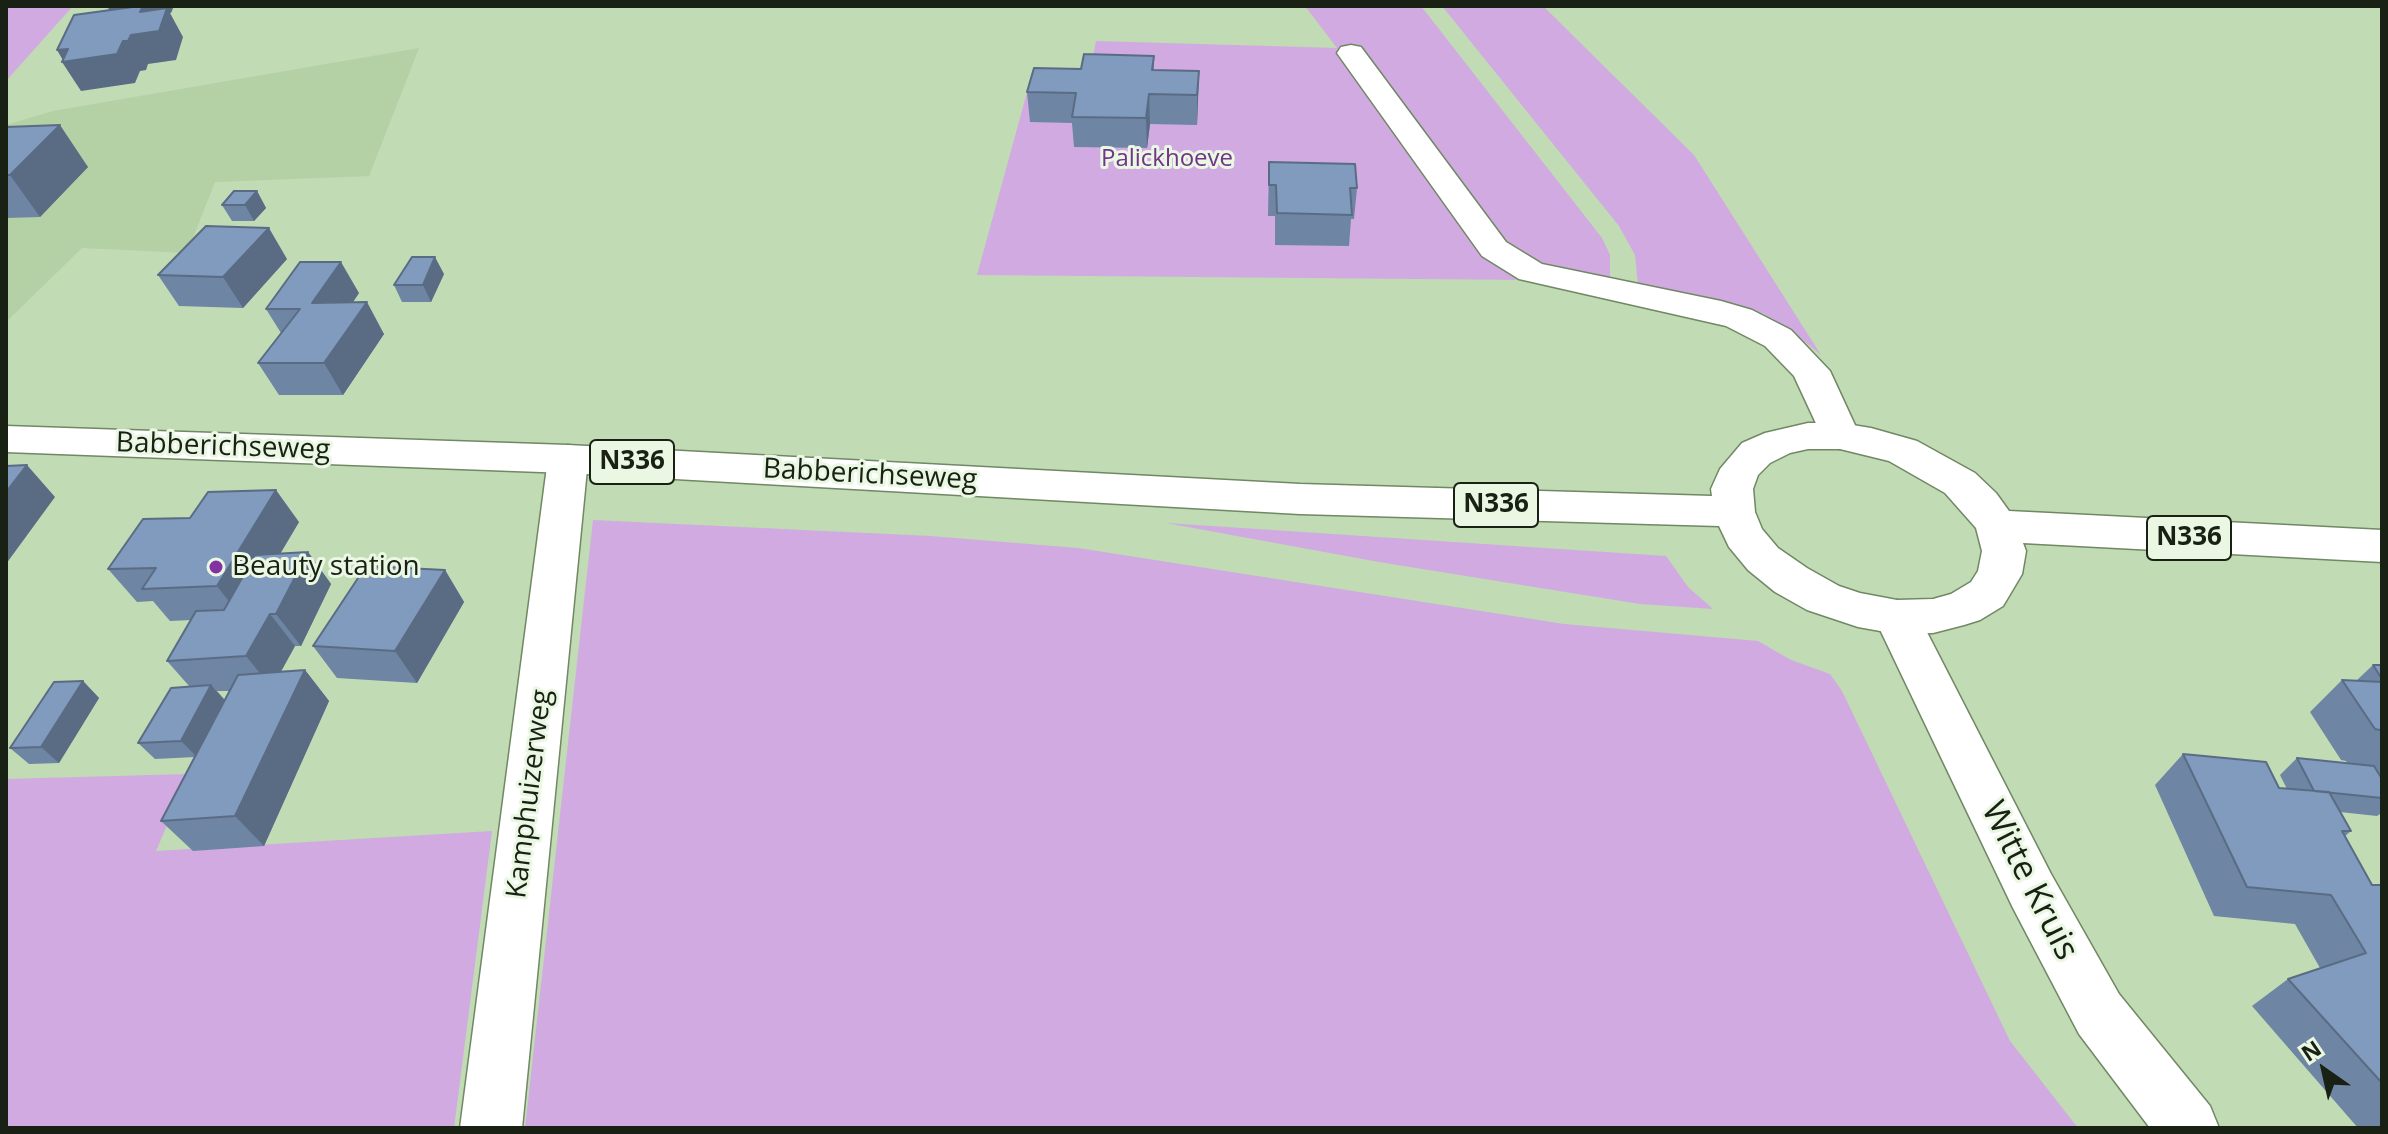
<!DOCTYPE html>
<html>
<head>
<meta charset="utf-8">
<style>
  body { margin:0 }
  #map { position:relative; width:2388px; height:1134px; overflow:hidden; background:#c1dbb4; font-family:"Open Sans",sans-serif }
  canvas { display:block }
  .frame { position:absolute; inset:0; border:8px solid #182113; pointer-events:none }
  .north { position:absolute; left:2284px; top:1030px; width:80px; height:80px; -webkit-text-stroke:6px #eaf7e3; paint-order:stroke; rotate:326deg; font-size:22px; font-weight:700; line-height:32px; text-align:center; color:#182113 }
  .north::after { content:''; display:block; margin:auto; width:28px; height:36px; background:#182113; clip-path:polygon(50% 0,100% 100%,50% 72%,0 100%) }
</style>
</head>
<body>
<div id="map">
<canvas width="2388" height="1134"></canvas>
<div class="frame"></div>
<div class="north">N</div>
</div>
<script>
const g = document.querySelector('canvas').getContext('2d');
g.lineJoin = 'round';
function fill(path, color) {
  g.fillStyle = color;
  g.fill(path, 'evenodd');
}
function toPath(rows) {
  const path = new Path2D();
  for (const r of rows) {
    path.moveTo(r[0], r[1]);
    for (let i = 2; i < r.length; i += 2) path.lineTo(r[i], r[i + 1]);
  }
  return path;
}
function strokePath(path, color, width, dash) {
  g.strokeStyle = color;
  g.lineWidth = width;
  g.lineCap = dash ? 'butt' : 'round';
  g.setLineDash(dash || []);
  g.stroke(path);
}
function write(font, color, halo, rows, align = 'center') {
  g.font = font + ' "Open Sans",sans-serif';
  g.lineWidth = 6;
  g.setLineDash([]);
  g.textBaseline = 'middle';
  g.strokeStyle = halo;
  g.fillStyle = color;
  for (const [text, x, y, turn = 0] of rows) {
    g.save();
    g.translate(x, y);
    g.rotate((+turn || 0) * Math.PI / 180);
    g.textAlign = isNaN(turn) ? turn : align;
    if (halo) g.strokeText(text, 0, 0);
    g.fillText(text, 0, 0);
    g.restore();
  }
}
fill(toPath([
  [419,48,369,176,215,182,187,253,82,248,6,322,6,125,53,111]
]), '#b3d1a4');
fill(toPath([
  [6,6,73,6,6,81],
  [1305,6,1421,6,1602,238,1610,255,1610,278,1545,263,1529,280,977,275,1032,74,1090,72,1096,41,1337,48],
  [1442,6,1543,6,1694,155,1821,355,1793,332,1764,314,1715,300,1638,285,1635,255,1619,226],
  [593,520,930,536,1078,548,1564,624,1758,641,1791,660,1830,674,1842,691,2010,1041,2078,1128,525,1128],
  [1166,523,1666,556,1688,587,1713,609,1640,604,1379,562],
  [189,774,156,851,492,831,454,1128,6,1128,6,779]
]), '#d0aae1');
const street = toPath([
  [1351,45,1361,47,1506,242,1542,264,1721,301,1752,310,1791,330,1830,371,1860,436,1854,445,1840,449,1826,445,1794,376,1765,346,1726,326,1519,279,1482,256,1337,53,1341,47,1351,45],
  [568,445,582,449,588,459,522,1128,460,1128,548,459,554,449,568,445]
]);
const secondary = toPath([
  [1897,600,1913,605,2051,874,2119,994,2210,1106,2219,1128,2150,1128,2079,1034,2013,908,1874,617,1881,605,1897,600]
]);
const primary = toPath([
  [1808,423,1840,423,1871,428,1917,441,1975,473,1996,493,2009,511,2382,530,2382,562,2023,543,2026,551,2022,574,2003,606,1980,620,1964,625,1933,633,1897,634,1858,627,1807,610,1775,592,1748,570,1729,547,1719,526,1300,514,568,473,6,452,6,426,568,445,1300,484,1712,496,1711,489,1720,469,1742,443,1765,433,1808,423],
  [1808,449,1840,449,1889,461,1945,493,1976,528,1982,551,1978,571,1971,582,1951,594,1933,599,1897,600,1860,593,1839,586,1807,568,1778,548,1762,529,1755,512,1753,489,1758,475,1770,463,1790,453,1808,449]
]);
strokePath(street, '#708864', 3);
strokePath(secondary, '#708864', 3);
strokePath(primary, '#708864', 3);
fill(street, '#fff');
fill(secondary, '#fff');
fill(primary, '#fff');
fill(toPath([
  [1154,56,1154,70,1199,71,1197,125,1150,124,1147,148,1074,147,1072,123,1030,122,1027,92,1081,69],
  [6,127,88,167,40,217,6,218],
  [1269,162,1357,188,1354,219,1351,219,1349,246,1275,245,1275,216,1268,216],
  [257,191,266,208,254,221,232,221,222,205],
  [287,259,243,308,179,306,158,275],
  [444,274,431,302,402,302,394,285],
  [359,293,353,302,384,334,343,395,279,395,258,363,281,333,266,309],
  [299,522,280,554,308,552,331,584,301,646,295,646,281,671,305,670,329,701,264,846,193,851,161,821,195,757,155,759,138,743,190,687,167,661,191,620,170,621,153,601,137,602,108,569],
  [217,691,230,691,225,700],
  [445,570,464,602,417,683,337,678,313,646],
  [2373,665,2382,665,2382,817,2380,814,2377,816,2340,812,2351,831,2345,836,2372,885,2382,885,2382,1128,2358,1128,2252,1006,2288,979,2320,968,2295,924,2214,916,2155,785,2183,754,2279,788,2287,789,2280,775,2297,758,2348,764,2346,761,2341,760,2310,712,2342,680,2356,681],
  [83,681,99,698,59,763,29,764,10,748]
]), '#6e85a3');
fill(toPath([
  [107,6,174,6,171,13,170,13,183,37,176,60,148,64,146,70,140,71,135,83,81,91,62,62,64,62,57,50,123,41,116,21],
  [1199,71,1198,101,1197,125,1197,95],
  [1149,94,1150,124,1147,148,1146,118],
  [60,125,88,167,40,217,10,175],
  [257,191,266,208,254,221,245,205],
  [269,228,287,259,243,308,223,277],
  [435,257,444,274,431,302,423,285],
  [341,262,359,293,331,334,312,303],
  [367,302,384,334,343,395,324,363],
  [27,465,55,497,6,564,6,492],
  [276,490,299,522,242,618,217,586],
  [308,552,331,584,301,646,276,614],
  [445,570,464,602,417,683,395,651],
  [270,614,295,646,272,688,246,656],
  [305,670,329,701,264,846,235,816],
  [83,681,99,698,59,763,41,747],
  [211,685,226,702,197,757,181,741]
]), '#5a6c84');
const building = toPath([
  [140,6,143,6,140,12,167,8,159,31,131,35,128,41,123,41,117,54,62,62,68,49,57,50,74,15,140,6],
  [1084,54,1154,56,1152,70,1199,71,1197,95,1149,94,1146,118,1072,117,1076,93,1027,92,1034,68,1081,69,1084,54],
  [60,125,10,175,6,175,6,127,60,125],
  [1269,162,1355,164,1357,188,1350,188,1352,215,1277,213,1276,185,1269,185,1269,162],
  [234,191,257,191,245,205,222,205,234,191],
  [206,226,269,228,223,277,158,275,206,226],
  [412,257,435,257,423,285,394,285,412,257],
  [300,262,341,262,312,303,367,302,324,363,258,363,300,309,266,309,300,262],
  [27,465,6,492,6,466,27,465],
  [276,490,217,586,142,589,156,568,108,569,143,519,190,518,208,492,276,490],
  [308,552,276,614,270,614,246,656,167,661,196,611,224,610,255,555,308,552],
  [366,566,445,570,395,651,313,646,366,566],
  [2373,665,2382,665,2382,679,2373,665],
  [305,670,235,816,161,821,238,675,305,670],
  [2342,680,2382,682,2382,732,2380,730,2375,729,2342,680],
  [83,681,41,747,10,748,54,682,83,681],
  [211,685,181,741,138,743,171,688,211,685],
  [2183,754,2266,762,2279,788,2329,792,2351,831,2342,831,2372,885,2382,885,2382,1083,2288,979,2366,953,2331,895,2247,887,2183,754],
  [2297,758,2374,766,2382,779,2382,798,2314,791,2297,758]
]);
fill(building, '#809bbd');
strokePath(building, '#5a6c84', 2);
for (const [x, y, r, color] of [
  [216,567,8,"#8332a2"]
]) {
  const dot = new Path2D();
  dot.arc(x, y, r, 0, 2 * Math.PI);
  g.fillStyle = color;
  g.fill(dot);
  strokePath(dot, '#eaf7e3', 3);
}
write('24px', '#71348a', '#eaf7e3', [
  ["Palickhoeve",1167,159]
]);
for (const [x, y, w] of [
  [632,462,84],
  [1496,505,84],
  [2189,538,84]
]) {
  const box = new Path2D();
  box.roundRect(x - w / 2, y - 22, w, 44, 6);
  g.fillStyle = '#eaf7e3';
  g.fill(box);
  strokePath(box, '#182113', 2);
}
write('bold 26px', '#182113', null, [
  ["N336",632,462],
  ["N336",1496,505],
  ["N336",2189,538]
]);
write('28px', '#182113', '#eaf7e3', [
  ["Babberichseweg",223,447,2],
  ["Babberichseweg",870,475,3],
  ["Kamphuizerweg",530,794,-83]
]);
write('28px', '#182113', '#eaf7e3', [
  ["Beauty station",232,567]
], 'left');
write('34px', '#182113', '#eaf7e3', [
  ["Witte Kruis",2029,881,63]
]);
</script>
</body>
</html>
